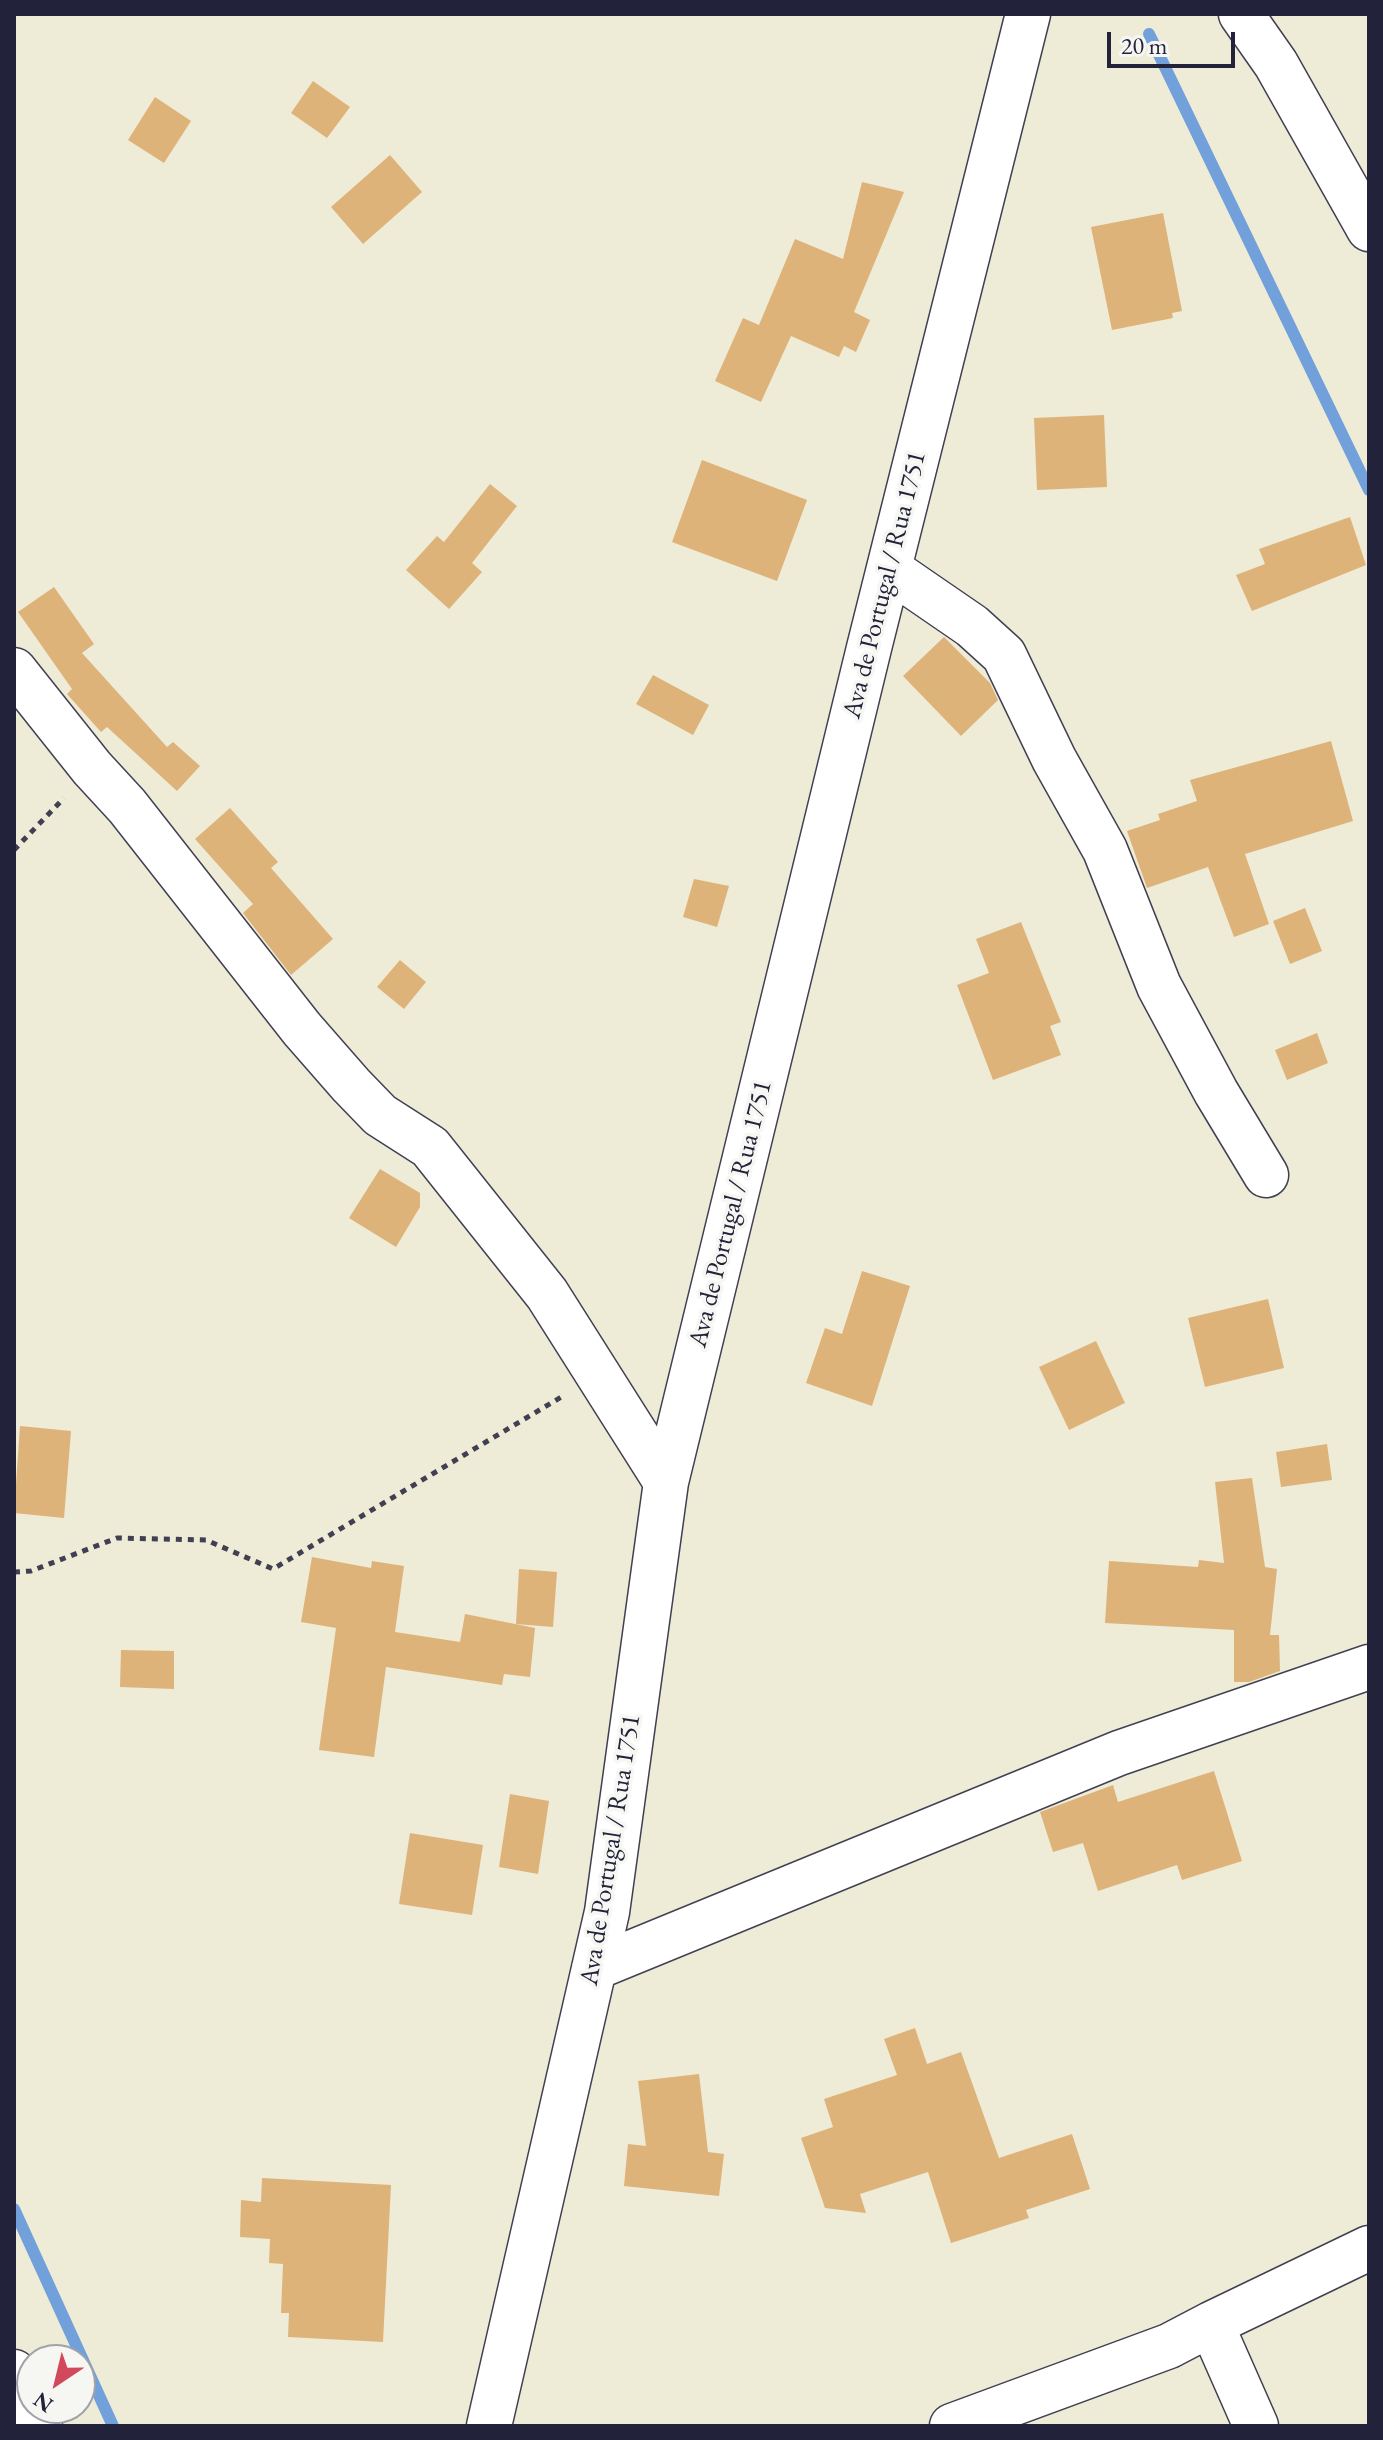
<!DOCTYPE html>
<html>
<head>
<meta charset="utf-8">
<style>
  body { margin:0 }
  #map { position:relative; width:1383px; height:2440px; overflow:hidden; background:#eeebd7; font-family:"EB Garamond",serif }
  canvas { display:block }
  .frame { position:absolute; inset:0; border:16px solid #22223b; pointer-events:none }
  .north { position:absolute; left:16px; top:2344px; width:80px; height:80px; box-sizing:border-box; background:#f6f6f2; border:2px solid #a1a1a9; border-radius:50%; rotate:215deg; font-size:22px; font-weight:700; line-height:32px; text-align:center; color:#22223b }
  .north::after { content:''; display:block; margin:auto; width:28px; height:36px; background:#d1495b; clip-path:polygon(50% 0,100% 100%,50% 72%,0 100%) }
  .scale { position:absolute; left:1107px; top:32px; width:128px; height:36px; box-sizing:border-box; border:4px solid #22223b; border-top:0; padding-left:10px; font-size:24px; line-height:28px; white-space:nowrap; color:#22223b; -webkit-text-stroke:6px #f6f6f2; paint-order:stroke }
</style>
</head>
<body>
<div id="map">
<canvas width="1383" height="2440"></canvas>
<div class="frame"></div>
<div class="north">N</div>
<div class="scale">20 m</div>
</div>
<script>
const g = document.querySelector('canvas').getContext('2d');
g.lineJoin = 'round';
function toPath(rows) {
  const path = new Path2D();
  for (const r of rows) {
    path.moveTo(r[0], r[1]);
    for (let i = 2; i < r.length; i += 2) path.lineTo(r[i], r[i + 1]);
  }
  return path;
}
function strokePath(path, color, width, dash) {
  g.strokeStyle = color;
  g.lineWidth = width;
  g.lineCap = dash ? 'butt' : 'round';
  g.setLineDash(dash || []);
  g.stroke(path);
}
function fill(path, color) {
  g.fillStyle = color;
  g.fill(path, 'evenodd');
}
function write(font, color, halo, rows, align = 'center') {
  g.font = font + ' "EB Garamond",serif';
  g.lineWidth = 7;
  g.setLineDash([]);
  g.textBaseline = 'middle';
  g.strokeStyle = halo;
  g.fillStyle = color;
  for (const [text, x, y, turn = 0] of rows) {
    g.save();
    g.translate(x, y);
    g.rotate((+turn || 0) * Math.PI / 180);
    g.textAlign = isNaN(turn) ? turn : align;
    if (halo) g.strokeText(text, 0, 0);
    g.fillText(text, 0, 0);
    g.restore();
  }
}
strokePath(toPath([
  [1149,34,1369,490],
  [14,2209,113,2426]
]), '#72a0db', 12);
fill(toPath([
  [313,81,350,107,327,138,291,113],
  [155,97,191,121,164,163,128,140],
  [390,155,422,192,363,244,331,207],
  [862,182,904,192,854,312,870,320,856,352,844,346,839,357,791,336,761,402,715,381,743,318,759,325,795,239,843,259],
  [1163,213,1182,311,1172,313,1173,318,1112,330,1091,227],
  [1104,415,1107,487,1037,490,1034,418],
  [702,460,807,500,777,581,672,542],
  [490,484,517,506,472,563,482,572,449,609,406,570,437,536,444,542],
  [1350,517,1366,565,1252,611,1236,575,1265,564,1259,549],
  [54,587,94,644,82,653,167,747,173,742,200,766,177,791,107,727,101,732,67,694,72,689,18,612],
  [944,637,990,683,998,700,961,736,903,676],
  [653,675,709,705,693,735,636,704],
  [1331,741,1353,821,1245,854,1269,924,1234,937,1208,867,1147,888,1127,831,1160,820,1158,814,1197,801,1190,780],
  [230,808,278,862,271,868,333,939,291,975,243,913,253,904,195,839],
  [694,879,729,886,717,927,683,917],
  [1305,908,1322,951,1290,964,1273,921],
  [1021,922,1061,1022,1050,1026,1061,1055,993,1080,957,985,989,973,976,939],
  [400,960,426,982,404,1009,377,987],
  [1317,1033,1328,1063,1287,1080,1275,1050],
  [380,1169,420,1193,420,1207,396,1247,349,1218],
  [862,1271,910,1286,872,1406,806,1383,825,1328,842,1334],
  [1268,1299,1284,1368,1205,1387,1188,1318],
  [1096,1341,1125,1403,1069,1430,1039,1367],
  [20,1426,71,1431,64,1518,14,1513],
  [1327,1444,1332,1480,1281,1487,1276,1452],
  [1252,1478,1265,1567,1277,1569,1270,1635,1279,1635,1280,1671,1249,1682,1234,1682,1234,1630,1105,1623,1109,1561,1198,1567,1199,1560,1224,1563,1215,1482],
  [312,1557,371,1568,372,1561,404,1566,395,1632,460,1642,465,1614,535,1628,530,1677,504,1674,502,1685,386,1667,374,1757,319,1750,336,1628,301,1622],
  [519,1569,557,1572,553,1627,516,1624],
  [121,1650,174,1651,174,1689,120,1687],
  [1214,1771,1242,1861,1182,1880,1177,1865,1098,1891,1083,1843,1053,1852,1040,1812,1113,1785,1118,1802],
  [510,1794,549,1801,538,1874,499,1867],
  [410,1833,483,1845,472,1915,399,1904],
  [915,2028,927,2064,961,2052,999,2158,1072,2134,1090,2189,1026,2210,1029,2218,951,2243,928,2172,860,2194,866,2213,825,2208,801,2138,833,2127,824,2099,897,2075,884,2039],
  [699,2074,708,2152,724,2154,719,2196,624,2186,628,2144,646,2146,638,2081],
  [262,2178,391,2185,383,2342,288,2337,289,2313,281,2313,283,2264,269,2263,270,2239,240,2237,241,2200,261,2202]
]), '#deb379');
const minor = toPath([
  [1241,14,1276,64,1369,229],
  [889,569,972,626,1004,655,1054,759,1105,850,1159,986,1216,1092,1266,1175],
  [14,670,92,768,127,806,302,1029,351,1085,380,1115,430,1147,547,1294,666,1482],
  [594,1968,1119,1753,1369,1667],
  [1211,2324,1369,2248],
  [14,2372,40,2426],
  [489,2426,607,1912,666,1482,869,648,1028,14],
  [952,2426,1169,2346,1211,2324,1256,2426]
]);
strokePath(minor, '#414052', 47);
strokePath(toPath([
  [14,850,64,798],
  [14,1572,31,1571,117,1538,206,1540,273,1569,563,1396]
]), '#414052', 5, [6, 6]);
strokePath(minor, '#fff', 44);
write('26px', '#22223b', '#f6f6f2', [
  ["Ava de Portugal / Rua 1751",885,585,-76],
  ["Ava de Portugal / Rua 1751",731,1214,-76],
  ["Ava de Portugal / Rua 1751",611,1850,-81]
]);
</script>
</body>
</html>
